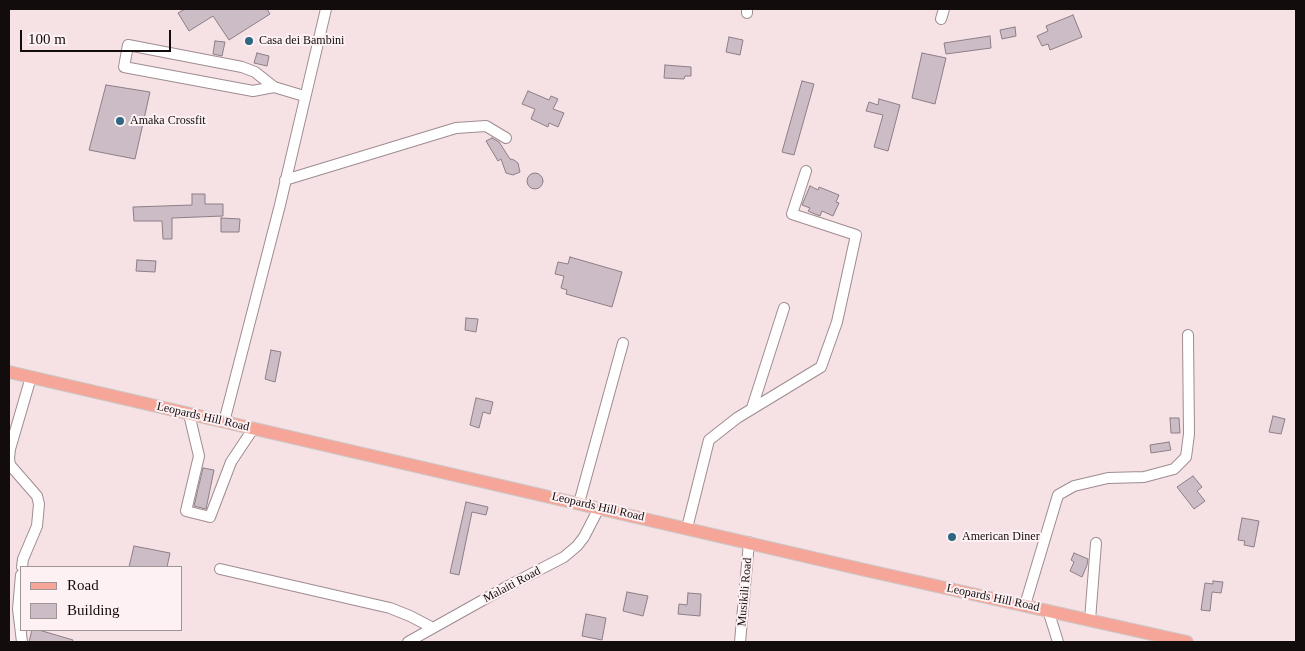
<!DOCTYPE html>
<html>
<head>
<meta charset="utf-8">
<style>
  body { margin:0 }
  #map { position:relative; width:1305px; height:651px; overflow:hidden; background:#f6e1e5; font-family:Georgia,serif }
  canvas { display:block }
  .frame { position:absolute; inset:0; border:10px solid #120c0d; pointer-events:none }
  .legend { position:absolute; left:20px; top:566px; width:162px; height:65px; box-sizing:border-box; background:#fdf1f3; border:1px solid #9f9597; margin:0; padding:6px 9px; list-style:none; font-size:15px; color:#120c0d }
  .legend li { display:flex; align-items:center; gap:10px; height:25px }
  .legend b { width:25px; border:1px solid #9f9597 }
  .scale { position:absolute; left:20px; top:30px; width:151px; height:22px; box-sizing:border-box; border:2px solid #120c0d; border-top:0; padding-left:6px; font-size:15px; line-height:18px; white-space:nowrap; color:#120c0d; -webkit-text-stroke:4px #fdf1f3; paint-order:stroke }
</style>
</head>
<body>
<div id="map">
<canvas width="1305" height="651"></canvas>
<div class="frame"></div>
<ul class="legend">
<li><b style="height:6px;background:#f5a699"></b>Road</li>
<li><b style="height:14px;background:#ccbcc6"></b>Building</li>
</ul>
<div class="scale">100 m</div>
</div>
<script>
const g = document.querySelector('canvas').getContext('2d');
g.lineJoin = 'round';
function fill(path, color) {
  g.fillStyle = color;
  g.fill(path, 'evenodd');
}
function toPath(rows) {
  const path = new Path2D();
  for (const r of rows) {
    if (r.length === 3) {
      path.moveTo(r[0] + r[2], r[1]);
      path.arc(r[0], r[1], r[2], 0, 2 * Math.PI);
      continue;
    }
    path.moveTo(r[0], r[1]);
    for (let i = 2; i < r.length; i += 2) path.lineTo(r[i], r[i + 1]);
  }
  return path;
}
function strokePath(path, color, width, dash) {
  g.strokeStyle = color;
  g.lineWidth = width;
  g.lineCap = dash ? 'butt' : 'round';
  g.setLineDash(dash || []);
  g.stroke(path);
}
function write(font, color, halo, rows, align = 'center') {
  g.font = font + ' Georgia,serif';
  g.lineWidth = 4;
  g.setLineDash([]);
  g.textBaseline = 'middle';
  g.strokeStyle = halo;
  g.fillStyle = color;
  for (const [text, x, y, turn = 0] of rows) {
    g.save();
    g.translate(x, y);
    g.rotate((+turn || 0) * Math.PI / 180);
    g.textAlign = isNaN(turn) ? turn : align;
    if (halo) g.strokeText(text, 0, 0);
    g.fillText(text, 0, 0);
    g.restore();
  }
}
const building = toPath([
  [185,9,267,9,270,14,229,40,213,16,189,31,178,13,185,9],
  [1073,15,1082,37,1050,50,1048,44,1042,46,1037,36,1048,31,1046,26,1073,15],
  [1015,27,1016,36,1002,39,1000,30,1015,27],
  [990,36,991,48,946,54,944,43,990,36],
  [729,37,743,40,740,55,726,52,729,37],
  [215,41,225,42,222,56,213,54,215,41],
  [257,53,269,56,267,66,254,63,257,53],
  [922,53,946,58,935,104,912,98,922,53],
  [665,65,691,67,691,76,685,76,684,79,664,78,665,65],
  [802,81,814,84,794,155,782,152,802,81],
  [106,85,150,92,135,159,89,150,106,85],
  [528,91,549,100,551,96,558,99,553,109,564,113,558,127,549,123,548,127,531,119,535,109,522,104,528,91],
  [879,99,900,105,888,151,874,147,883,115,866,111,869,102,878,105,879,99],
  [492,138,499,142,510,159,514,160,518,163,520,172,513,175,506,173,501,159,498,161,486,141,492,138],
  [535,181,8],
  [810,186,818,190,819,187,839,195,836,202,839,203,833,216,822,211,820,216,815,214,808,211,810,208,802,205,810,186],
  [192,194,205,194,205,204,223,204,223,216,172,218,172,239,163,239,162,221,134,221,133,207,192,205,192,194],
  [221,218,240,219,239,232,221,232,221,218],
  [570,257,622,272,612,307,566,294,567,290,561,288,564,276,555,274,558,262,568,264,570,257],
  [137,260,156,261,155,272,136,271,137,260],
  [466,318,478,319,476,332,465,330,466,318],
  [271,350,281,352,275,382,265,379,271,350],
  [476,398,493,402,490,414,483,412,479,428,470,425,476,398],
  [1273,416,1285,419,1281,434,1269,432,1273,416],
  [1170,418,1179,418,1180,433,1171,433,1170,418],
  [1169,442,1171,450,1151,453,1150,445,1169,442],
  [203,468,214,470,206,509,194,506,203,468],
  [1193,476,1202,487,1197,491,1205,501,1194,509,1177,487,1193,476],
  [466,502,488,507,486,515,472,512,459,575,450,573,466,502],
  [1242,518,1259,521,1254,547,1244,545,1245,541,1238,540,1242,518],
  [134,546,170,553,167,567,129,567,134,546],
  [1074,553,1088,559,1087,565,1082,577,1070,571,1074,562,1071,560,1074,553],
  [1213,581,1223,582,1221,593,1212,592,1210,611,1201,610,1205,583,1213,584,1213,581],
  [627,592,648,596,643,616,623,611,627,592],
  [688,593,701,594,700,616,678,614,679,604,687,605,688,593],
  [586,614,606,618,602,640,582,636,586,614],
  [32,630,39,630,73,640,72,642,29,642,32,630]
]);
fill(building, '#ccbcc6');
strokePath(building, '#8c7e87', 1);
const minor = toPath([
  [747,13,747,9],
  [941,19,944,9],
  [274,87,255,72,242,67,128,45,124,67,253,91,274,87,304,96],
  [285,180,456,128,486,126,506,138],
  [752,408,784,308],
  [189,414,199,456,186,511,210,517,231,462,253,429],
  [224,422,280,205,326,9],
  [579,503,623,343],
  [687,528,709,440,737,418,821,367,837,322,856,235,792,214,806,171],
  [22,567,23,559,37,526,39,504,37,496,10,465,9,458,10,449,31,377],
  [220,569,390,608,410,616,433,628],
  [21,575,18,609,22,642],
  [1025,605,1058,495,1074,486,1108,478,1144,477,1174,469,1186,457,1189,434,1188,335],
  [1048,610,1058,642],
  [1090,620,1096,543],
  [408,642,508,586,564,557,577,546,584,537,599,508],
  [740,642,749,542]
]);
const major = toPath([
  [9,372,865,570,1187,642]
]);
strokePath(minor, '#9f8c90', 12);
strokePath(major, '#cbcaca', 14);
strokePath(minor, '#fff', 10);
strokePath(major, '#f5a699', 12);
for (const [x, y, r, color] of [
  [249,41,5,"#2f6681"],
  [120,121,5,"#2f6681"],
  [952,537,5,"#2f6681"]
]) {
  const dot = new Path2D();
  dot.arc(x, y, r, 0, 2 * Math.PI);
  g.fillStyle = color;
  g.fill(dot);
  strokePath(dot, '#fdf1f3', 2);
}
write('12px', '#120c0d', '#fdf1f3', [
  ["Casa dei Bambini",259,41],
  ["Amaka Crossfit",130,121],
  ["American Diner",962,537]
], 'left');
write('12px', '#120c0d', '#fdf1f3', [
  ["Leopards Hill Road",203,417,13],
  ["Leopards Hill Road",598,507,13],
  ["Malaiti Road",512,585,-28],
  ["Musikili Road",745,592,-85],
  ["Leopards Hill Road",993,598,12]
]);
</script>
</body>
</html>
